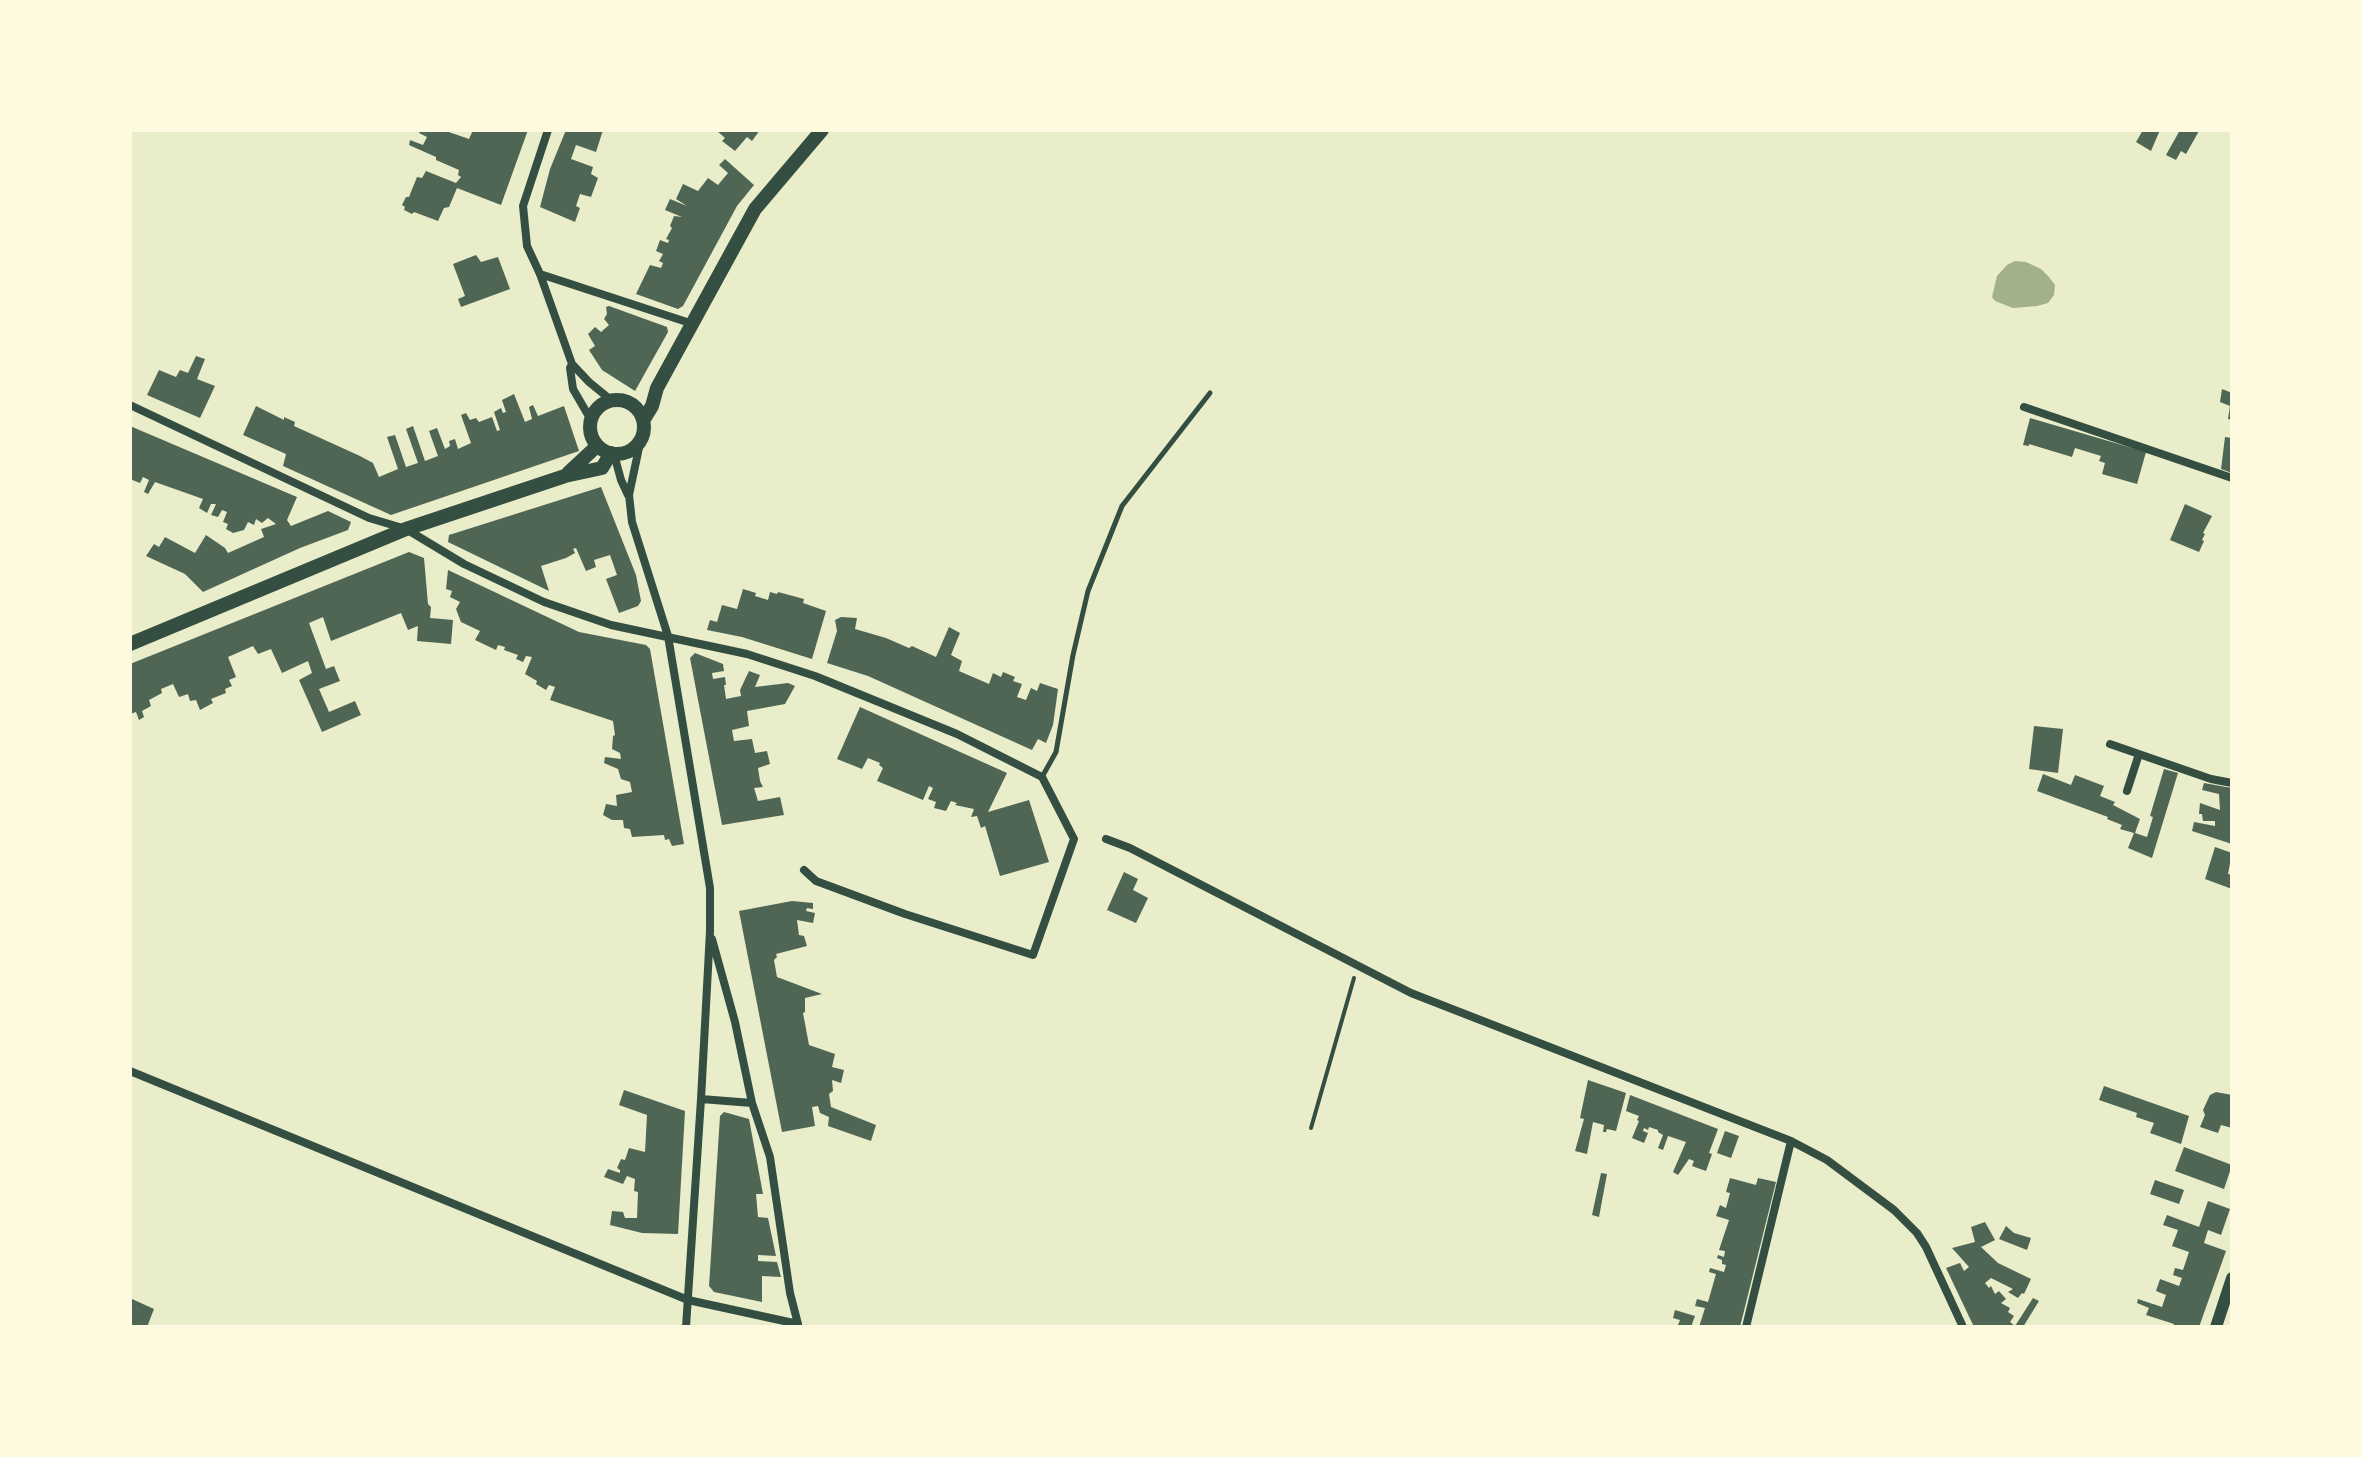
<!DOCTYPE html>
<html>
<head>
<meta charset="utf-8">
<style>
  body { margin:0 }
  #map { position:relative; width:2362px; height:1457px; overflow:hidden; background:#e9edc9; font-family:"PT Sans",sans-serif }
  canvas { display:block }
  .frame { position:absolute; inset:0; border:132px solid #fefae0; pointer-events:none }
</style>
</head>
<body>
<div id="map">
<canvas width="2362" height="1457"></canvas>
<div class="frame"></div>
</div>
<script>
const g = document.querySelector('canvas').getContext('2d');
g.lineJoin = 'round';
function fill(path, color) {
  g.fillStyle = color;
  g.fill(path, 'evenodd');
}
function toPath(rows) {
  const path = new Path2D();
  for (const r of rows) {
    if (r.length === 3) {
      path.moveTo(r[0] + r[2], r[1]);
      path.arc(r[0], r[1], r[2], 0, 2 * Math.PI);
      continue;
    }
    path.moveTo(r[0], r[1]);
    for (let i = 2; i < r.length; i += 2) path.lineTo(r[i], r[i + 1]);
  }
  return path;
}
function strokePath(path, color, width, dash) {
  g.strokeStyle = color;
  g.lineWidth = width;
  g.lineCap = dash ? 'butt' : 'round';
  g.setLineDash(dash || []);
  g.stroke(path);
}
fill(toPath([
  [2015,261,2026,262,2041,269,2049,277,2055,285,2054,295,2048,303,2037,306,2013,308,1995,301,1992,297,1997,276,2007,265]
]), '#a3b18a');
fill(toPath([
  [421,130,443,130,469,139,473,130,528,130,501,205,457,188,449,207,444,208,438,221,414,212,412,214,404,210,405,207,402,205,406,197,409,197,417,177,422,178,426,171,456,183,461,177,458,175,459,170,436,160,436,157,409,145,410,140,423,145,427,137,419,133],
  [566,130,603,130,596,152,576,145,571,159,593,167,591,174,598,178,591,197,580,194,576,206,580,208,575,222,540,207,550,169],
  [716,130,760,130,752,141,747,137,735,151,722,141,725,138],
  [2143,130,2160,130,2151,151,2136,142],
  [2180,130,2199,131,2186,154,2181,151,2176,160,2166,155],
  [725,159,754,185,737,206,683,306,678,309,636,294,650,265,661,268,663,263,659,261,663,254,656,251,660,240,668,243,669,240,666,239,672,228,670,226,674,216,682,217,665,210,670,199,687,206,676,199,683,184,698,191,708,178,718,185,728,173,719,165],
  [476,255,481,262,498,257,510,289,461,307,458,299,465,296,453,264],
  [609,306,667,327,668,332,635,391,602,370,589,350,595,346,588,334,595,327,601,332,609,325,604,319,607,314,606,307],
  [196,356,205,359,197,379,215,386,200,418,147,395,159,370,176,377,180,370,188,373],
  [2222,389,2232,393,2232,420,2228,419,2230,406,2220,402],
  [514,394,525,422,532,419,529,407,533,405,538,416,564,406,579,451,391,515,283,466,286,454,243,435,256,406,284,420,284,417,295,422,294,426,360,456,373,463,379,477,398,469,387,437,395,435,406,467,418,463,406,429,413,426,425,461,438,456,429,431,437,428,445,449,450,446,449,441,455,439,458,449,471,443,461,415,466,413,470,420,476,418,479,422,492,417,497,431,500,430,494,412,501,408,503,413,506,412,502,400],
  [2030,418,2146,452,2137,484,2102,474,2105,463,2099,461,2101,456,2075,448,2072,457,2029,444,2029,446,2023,445],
  [130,426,297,497,287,520,291,526,328,511,351,522,348,530,300,548,203,592,185,574,146,556,154,544,159,547,165,537,195,553,206,535,225,548,228,553,264,537,261,529,276,524,268,518,262,523,256,519,254,525,248,522,244,530,233,533,226,529,228,524,223,522,227,512,222,510,218,517,211,515,216,504,211,504,207,513,199,508,203,499,155,482,148,494,144,492,149,480,143,477,140,483,130,479],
  [2225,437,2232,438,2232,473,2221,469],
  [601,487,636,575,641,601,638,606,619,613,606,579,617,575,610,555,594,560,596,567,586,571,576,548,573,549,575,553,566,558,541,566,549,591,448,542,449,535],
  [2185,504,2212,516,2203,533,2205,534,2202,540,2204,541,2199,552,2170,540],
  [409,552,424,558,428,604,431,607,430,618,453,620,451,644,417,641,418,626,408,630,401,613,331,641,323,617,309,623,326,669,334,666,340,681,319,689,329,712,355,701,361,715,322,732,299,680,312,673,308,661,282,673,271,649,258,654,253,646,228,657,236,677,229,680,232,686,225,689,226,693,211,699,213,703,200,710,196,700,190,701,188,694,179,697,173,684,161,689,162,693,149,700,151,706,142,711,144,717,139,720,136,712,130,714,130,664],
  [448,570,579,632,646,645,650,649,684,844,672,846,669,839,665,840,664,835,632,837,630,829,624,828,623,820,612,820,603,815,606,804,617,806,616,795,632,792,630,782,621,779,618,769,604,763,605,757,621,759,620,753,612,749,613,736,615,735,613,721,550,700,555,687,549,685,546,690,536,684,537,681,525,674,532,657,526,656,523,662,516,659,518,655,504,650,505,647,498,645,496,650,475,640,480,631,461,622,456,609,460,602,450,597,452,591,446,589],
  [743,589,756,593,755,596,768,600,770,592,777,594,778,592,804,599,803,603,826,611,812,659,742,637,707,630,710,620,717,622,722,605,737,609],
  [841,617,857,618,855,629,886,638,909,648,912,646,936,657,949,627,960,633,951,655,962,661,959,671,989,684,993,673,1001,677,1003,672,1015,677,1013,681,1022,684,1017,697,1026,700,1031,688,1037,691,1040,683,1058,689,1053,725,1046,743,1038,739,1032,750,868,676,827,663,837,631,835,620],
  [695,653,723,664,724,671,712,673,713,679,725,677,726,685,724,685,726,699,741,696,740,690,749,671,760,675,755,687,788,683,795,686,785,704,747,711,749,726,732,730,734,741,752,739,755,753,767,751,770,764,758,768,760,781,763,787,754,788,758,801,780,797,784,815,722,825,690,658],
  [860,707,1007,773,988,812,1029,800,1049,862,1000,876,985,826,981,828,977,816,971,817,974,809,955,805,957,803,951,801,946,811,934,808,936,802,928,799,933,788,929,786,923,800,877,781,883,768,879,765,880,763,868,758,862,769,837,759],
  [2034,726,2063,729,2058,773,2029,769],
  [2164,769,2178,773,2152,858,2128,848,2134,833,2120,829,2122,825,2107,819,2108,817,2037,791,2043,774,2071,785,2075,775,2104,786,2100,796,2115,802,2113,805,2140,819,2135,833,2147,837,2153,817,2150,816],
  [2204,783,2232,788,2232,844,2192,831,2194,822,2215,826,2215,821,2203,821,2202,814,2199,814,2200,803,2220,810,2219,794,2202,790],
  [2215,847,2232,853,2228,874,2232,875,2232,889,2205,879],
  [1124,872,1138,879,1133,890,1148,898,1136,923,1107,910],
  [792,901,813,903,813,909,807,908,806,911,815,913,813,923,797,920,799,935,804,936,807,946,776,954,777,957,774,960,777,977,822,994,805,998,805,1012,803,1013,809,1045,835,1054,832,1067,844,1070,841,1083,832,1080,833,1091,829,1094,831,1107,876,1125,871,1141,828,1126,829,1117,820,1113,818,1106,812,1107,815,1126,782,1132,739,911],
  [1588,1080,1626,1093,1616,1131,1607,1129,1606,1132,1603,1132,1604,1125,1593,1122,1587,1154,1575,1151,1584,1119,1580,1118],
  [2104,1086,2189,1116,2181,1144,2150,1133,2154,1123,2136,1117,2137,1113,2099,1100],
  [624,1090,685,1111,678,1234,642,1233,610,1225,612,1211,623,1212,625,1218,637,1218,638,1192,634,1191,635,1179,627,1176,623,1184,604,1177,608,1169,620,1173,620,1170,617,1168,621,1159,625,1160,629,1148,645,1152,647,1115,619,1105],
  [2216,1092,2232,1095,2232,1128,2221,1125,2218,1133,2200,1127,2205,1115,2203,1110,2210,1095],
  [1630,1095,1718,1129,1709,1153,1712,1154,1706,1171,1692,1166,1694,1161,1689,1159,1678,1175,1673,1172,1686,1142,1668,1136,1663,1150,1658,1148,1663,1135,1658,1132,1658,1130,1649,1127,1648,1130,1644,1128,1643,1131,1648,1133,1644,1143,1632,1138,1639,1121,1637,1120,1639,1116,1626,1111],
  [724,1112,749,1119,763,1194,756,1194,758,1217,768,1218,776,1256,758,1255,758,1261,777,1262,781,1277,762,1276,762,1302,714,1292,709,1286,720,1116],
  [1725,1131,1739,1136,1731,1158,1717,1153],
  [2184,1147,2232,1165,2224,1189,2175,1171],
  [1601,1173,1607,1174,1599,1217,1592,1215],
  [1730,1178,1756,1185,1758,1178,1776,1182,1740,1327,1699,1327,1705,1308,1695,1306,1697,1299,1708,1302,1716,1274,1709,1272,1710,1268,1724,1272,1726,1265,1722,1264,1722,1260,1717,1258,1718,1255,1724,1257,1725,1251,1719,1250,1729,1220,1716,1216,1720,1205,1726,1208,1730,1193,1726,1192],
  [2155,1180,2184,1190,2179,1204,2150,1194],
  [2208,1201,2230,1209,2221,1235,2208,1230,2204,1243,2226,1251,2199,1327,2173,1327,2174,1324,2146,1315,2149,1308,2137,1303,2138,1299,2162,1307,2166,1295,2156,1291,2160,1279,2179,1286,2182,1278,2173,1275,2175,1268,2183,1270,2189,1252,2172,1246,2178,1230,2163,1225,2167,1215,2199,1227],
  [1985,1222,1995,1240,1981,1247,1998,1263,2031,1279,2024,1294,2022,1293,2018,1298,2008,1292,2013,1289,1991,1278,1985,1283,1989,1288,1991,1286,1995,1294,1999,1291,2006,1299,2001,1303,2010,1308,2008,1312,2014,1316,2010,1322,2015,1326,2033,1298,2039,1301,2023,1327,1974,1327,1946,1268,1960,1263,1964,1271,1969,1267,1952,1248,1975,1242,1971,1227],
  [2006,1226,2014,1233,2031,1238,2027,1250,1999,1239],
  [132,1299,154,1309,147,1327,130,1327,130,1305],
  [1675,1310,1695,1316,1691,1327,1678,1325,1680,1320,1673,1318]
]), '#4f6655');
strokePath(toPath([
  [1311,1128,1354,978]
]), '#344e41', 4);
strokePath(toPath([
  [1042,777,1056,752,1073,655,1088,591,1122,506,1210,393]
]), '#344e41', 5);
strokePath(toPath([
  [548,130,523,206,527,246,540,274,572,364,570,368,573,389,591,420],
  [540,274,693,324],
  [572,364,589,382,611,400],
  [130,405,369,518,406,529,464,564,544,602,611,625,747,654,815,676,957,734,1042,777,1074,839,1033,955,905,914,816,881,804,870],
  [2024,407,2232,478],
  [640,443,629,495,632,522,668,636,710,888,710,931,701,1099,686,1327],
  [614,454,621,480,628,495],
  [2110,744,2211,779,2232,783],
  [2127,791,2139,754],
  [1106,839,1130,848,1411,993,1791,1141,1827,1160,1894,1210,1917,1233,1926,1247,1963,1327],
  [130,1071,688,1300,798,1324,790,1293,770,1157,752,1103],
  [701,1099,752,1103,735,1022,712,939],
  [1746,1327,1791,1141]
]), '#344e41', 8);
strokePath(toPath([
  [2216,1327,2232,1278]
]), '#344e41', 12);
strokePath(toPath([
  [617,427,27],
  [644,419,652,406,657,388,755,209,822,130],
  [568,473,597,446],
  [130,644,406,529,565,476,602,468,611,453]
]), '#344e41', 14);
</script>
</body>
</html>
